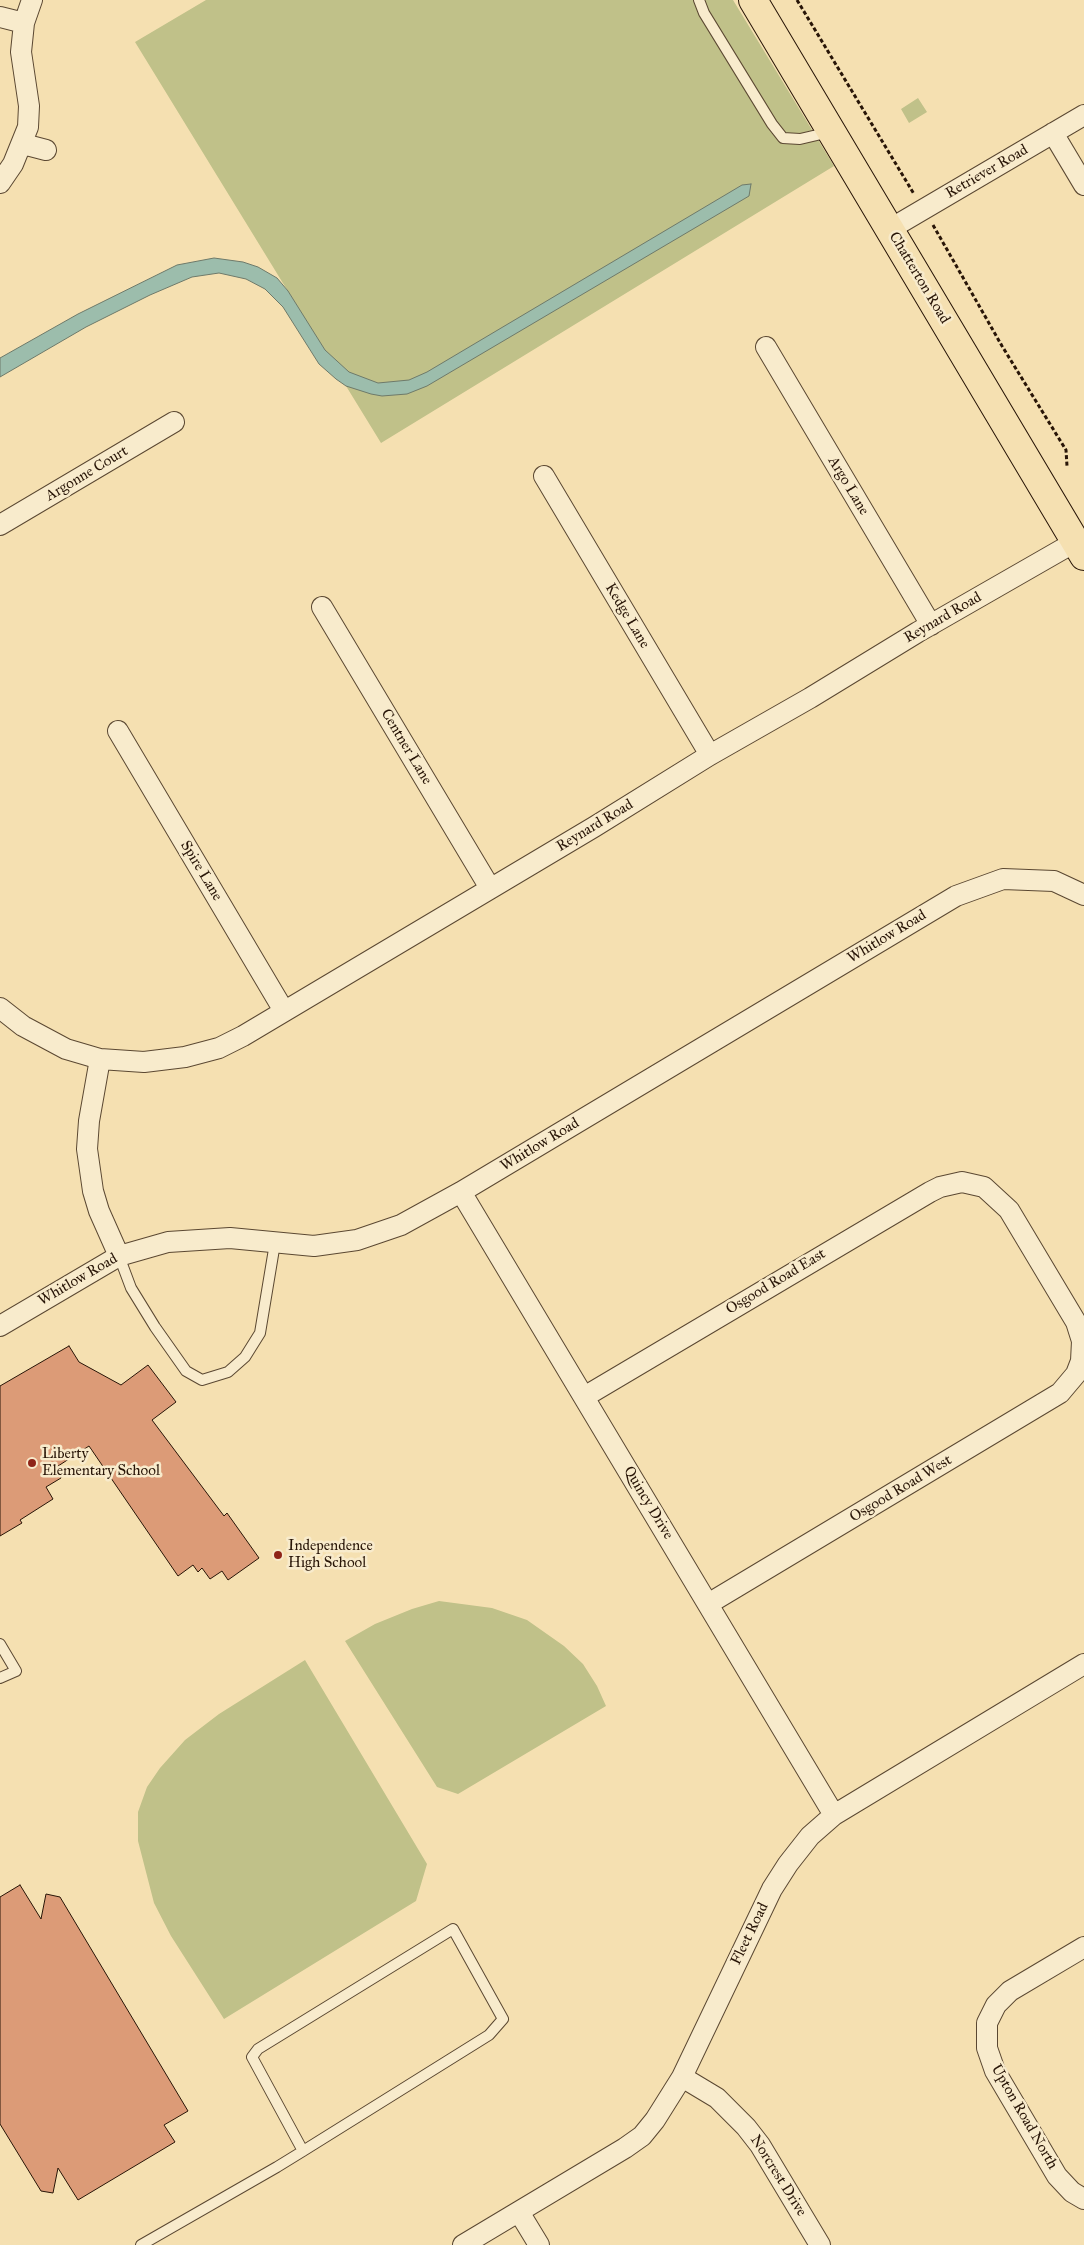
<!DOCTYPE html>
<html>
<head>
<meta charset="utf-8">
<style>
  body { margin:0 }
  canvas { display:block; background:#f5e0b1 }
</style>
</head>
<body>
<canvas width="1084" height="2245"></canvas>
<script>
const g = document.querySelector('canvas').getContext('2d');
g.lineJoin = 'round';
function fill(path, color) {
  g.fillStyle = color;
  g.fill(path, 'evenodd');
}
function toPath(rows) {
  const path = new Path2D();
  for (const r of rows) {
    path.moveTo(r[0], r[1]);
    for (let i = 2; i < r.length; i += 2) path.lineTo(r[i], r[i + 1]);
  }
  return path;
}
function strokePath(path, color, width, dash) {
  g.strokeStyle = color;
  g.lineWidth = width;
  g.lineCap = dash ? 'butt' : 'round';
  g.setLineDash(dash || []);
  g.stroke(path);
}
function write(font, color, halo, rows, align = 'center') {
  g.font = font + ' "IM FELL Great Primer",serif';
  g.lineWidth = 5;
  g.setLineDash([]);
  g.textBaseline = 'middle';
  g.strokeStyle = halo;
  g.fillStyle = color;
  for (const [text, x, y, turn = 0] of rows) {
    g.save();
    g.translate(x, y);
    g.rotate((+turn || 0) * Math.PI / 180);
    g.textAlign = isNaN(turn) ? turn : align;
    if (halo) g.strokeText(text, 0, 0);
    g.fillText(text, 0, 0);
    g.restore();
  }
}
fill(toPath([
  [206,0,733,0,834,166,381,443,135,42],
  [918,98,927,112,909,123,901,109],
  [439,1601,492,1608,527,1620,564,1646,583,1664,597,1686,606,1706,458,1794,437,1787,345,1641,375,1624,412,1609],
  [305,1660,427,1864,416,1901,224,2019,171,1936,154,1903,138,1841,138,1812,147,1787,160,1768,185,1740,219,1714]
]), '#c0c189');
const water = toPath([
  [751,184,749,196,427,386,407,394,382,396,371,394,346,386,336,379,319,364,283,307,265,289,246,279,219,273,192,277,150,295,86,327,0,377,0,358,78,314,177,265,214,258,243,262,258,267,277,278,288,291,325,350,349,372,378,383,409,380,427,372,742,185,751,184]
]);
fill(water, '#9cbdac');
strokePath(water, '#6e7a6a', 1);
const building = toPath([
  [69,1346,79,1362,121,1385,148,1365,176,1402,152,1420,224,1516,227,1513,259,1558,228,1580,222,1571,210,1579,202,1568,198,1572,193,1565,178,1576,89,1446,55,1468,61,1478,46,1487,53,1499,20,1520,22,1523,0,1536,0,1386,69,1346],
  [20,1885,41,1919,46,1894,60,1897,188,2111,164,2125,175,2142,78,2200,58,2168,53,2193,41,2191,0,2124,0,1897,20,1885]
]);
fill(building, '#dc9b77');
strokePath(building, '#281507', 1);
const lane = toPath([
  [699,0,704,13,772,124,783,138,800,139,830,132],
  [119,1256,131,1288,155,1327,186,1371,202,1380,228,1372,245,1357,260,1333,275,1243],
  [0,1644,16,1671,0,1678],
  [141,2245,277,2167,303,2151,489,2035,503,2019,453,1929,258,2049,252,2057,303,2151]
]);
const street = toPath([
  [0,17,24,23],
  [1053,133,1084,185],
  [23,144,46,150],
  [0,183,13,164,28,127,29,106,21,52,24,23,32,0],
  [890,229,1084,115],
  [766,347,931,625],
  [544,476,710,755],
  [0,525,174,422],
  [322,607,490,888],
  [118,731,284,1011],
  [0,1008,23,1026,66,1049,100,1059,144,1062,185,1057,219,1048,243,1036,594,827,710,755,810,698,918,632,1075,542],
  [100,1059,89,1121,87,1149,93,1191,99,1211,119,1256],
  [461,1192,834,1815],
  [0,1326,119,1256,168,1242,230,1238,314,1246,357,1240,401,1225,461,1192,956,896,1003,879,1054,881,1084,895],
  [584,1397,930,1192,940,1187,962,1182,984,1187,1009,1210,1076,1322,1082,1341,1081,1361,1076,1374,1060,1393,708,1604],
  [1084,1947,1010,1991,996,2005,987,2023,987,2048,995,2071,1057,2176,1072,2192,1084,2199],
  [682,2077,717,2098,746,2127,760,2145,820,2245],
  [519,2212,539,2245],
  [463,2245,625,2148,642,2136,655,2120,682,2077,772,1889,788,1864,810,1836,834,1815,1084,1664]
]);
const primary = toPath([
  [753,0,1084,556]
]);
strokePath(lane, '#5b4832', 12);
strokePath(street, '#5b4832', 22);
strokePath(primary, '#281507', 30);
strokePath(toPath([
  [797,0,914,194],
  [933,225,1002,346,1066,450,1067,466]
]), '#281507', 3, [4, 2.5]);
strokePath(lane, '#f8ebcc', 10);
strokePath(street, '#f8ebcc', 20);
strokePath(primary, '#f5e0b1', 28);
for (const [x, y, r, color] of [
  [32,1463,5,"#8f2418"],
  [278,1555,5,"#8f2418"]
]) {
  const dot = new Path2D();
  dot.arc(x, y, r, 0, 2 * Math.PI);
  g.fillStyle = color;
  g.fill(dot);
  strokePath(dot, '#f8ebcc', 2);
}
write('15px', '#281507', '#f8ebcc', [
  ["Retriever Road",987,172,-30],
  ["Chatterton Road",919,278,59],
  ["Argonne Court",87,474,-31],
  ["Argo Lane",848,486,59],
  ["Kedge Lane",627,616,59],
  ["Reynard Road",943,618,-30],
  ["Centner Lane",406,747,59],
  ["Reynard Road",595,826,-31],
  ["Spire Lane",201,871,59],
  ["Whitlow Road",887,937,-31],
  ["Whitlow Road",540,1145,-31],
  ["Whitlow Road",78,1280,-30],
  ["Osgood Road East",776,1282,-31],
  ["Osgood Road West",901,1489,-31],
  ["Quincy Drive",648,1503,59],
  ["Fleet Road",750,1934,-64],
  ["Upton Road North",1024,2117,60],
  ["Norcrest Drive",778,2176,58]
]);
write('15px', '#281507', '#f8ebcc', [
  ["Liberty",42,1454],
  ["Elementary School",42,1471],
  ["Independence",288,1546],
  ["High School",288,1563]
], 'left');
</script>
</body>
</html>
